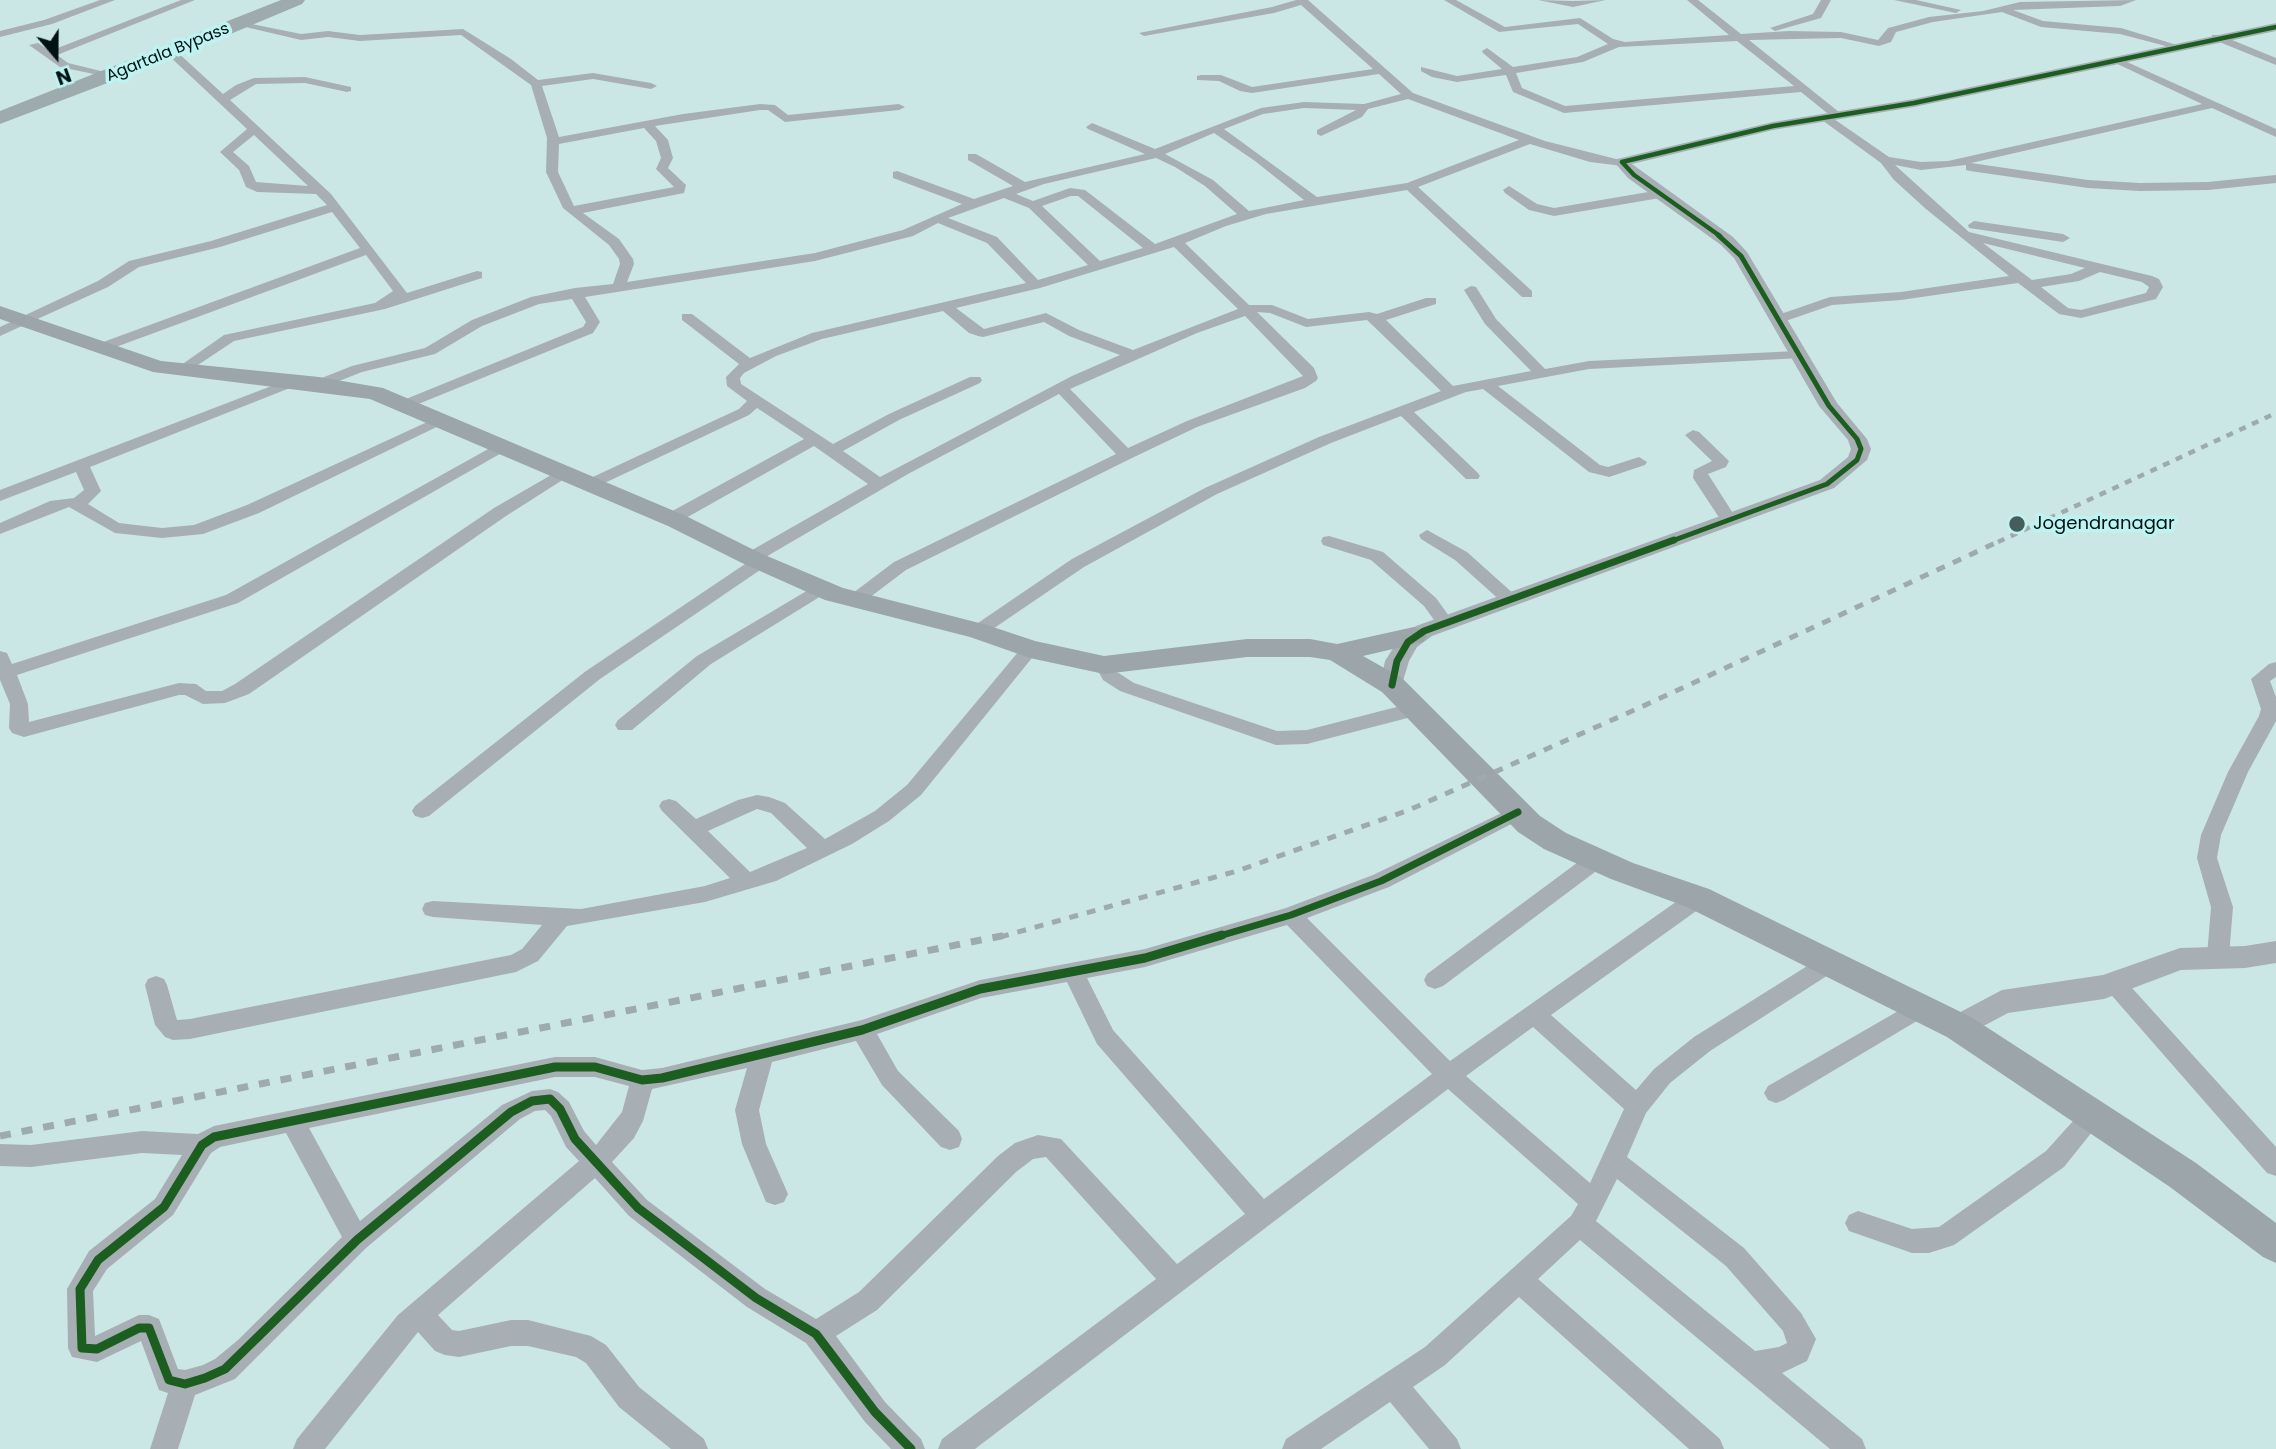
<!DOCTYPE html>
<html>
<head>
<meta charset="utf-8">
<style>
  body { margin:0 }
  #map { position:relative; width:2276px; height:1449px; overflow:hidden; background:#cae7e6; font-family:Poppins,sans-serif }
  canvas { display:block }
  .north { position:absolute; left:21px; top:21px; width:70px; height:70px; -webkit-text-stroke:5px #bef3f2; paint-order:stroke; rotate:160deg; font-size:19px; font-weight:700; line-height:28px; text-align:center; color:#011212 }
  .north::after { content:''; display:block; margin:auto; width:24px; height:32px; background:#011212; clip-path:polygon(50% 0,100% 100%,50% 72%,0 100%) }
</style>
</head>
<body>
<div id="map">
<canvas width="2276" height="1449"></canvas>
<div class="north">N</div>
</div>
<script>
const g = document.querySelector('canvas').getContext('2d');
g.lineJoin = 'round';
function toPath(rows) {
  const path = new Path2D();
  for (const r of rows) {
    path.moveTo(r[0], r[1]);
    for (let i = 2; i < r.length; i += 2) path.lineTo(r[i], r[i + 1]);
  }
  return path;
}
function fill(path, color) {
  g.fillStyle = color;
  g.fill(path, 'evenodd');
}
function strokePath(path, color, width, dash) {
  g.strokeStyle = color;
  g.lineWidth = width;
  g.lineCap = dash ? 'butt' : 'round';
  g.setLineDash(dash || []);
  g.stroke(path);
}
function write(font, color, halo, rows, align = 'center') {
  g.font = font + ' Poppins,sans-serif';
  g.lineWidth = 7;
  g.setLineDash([]);
  g.textBaseline = 'middle';
  g.strokeStyle = halo;
  g.fillStyle = color;
  for (const [text, x, y, turn = 0] of rows) {
    g.save();
    g.translate(x, y);
    g.rotate((+turn || 0) * Math.PI / 180);
    g.textAlign = isNaN(turn) ? turn : align;
    if (halo) g.strokeText(text, 0, 0);
    g.fillText(text, 0, 0);
    g.restore();
  }
}
fill(toPath([
  [100,0,115,0,52,24,0,37,0,31,44,20,100,0],
  [181,0,195,0,57,55,68,63,113,74,113,78,60,67,29,45,38,43,50,51,181,0],
  [1296,0,1308,0,1413,93,1545,141,1628,162,1622,166,1590,162,1530,144,1418,187,1532,291,1532,297,1522,297,1407,190,1266,214,1226,226,1185,243,1249,305,1272,305,1308,319,1369,312,1377,314,1426,298,1436,298,1436,304,1386,320,1453,386,1531,371,1485,324,1464,290,1471,286,1476,287,1496,319,1545,369,1589,361,1797,351,1804,355,1802,358,1589,369,1498,386,1600,465,1608,467,1639,457,1647,462,1645,465,1609,477,1589,472,1483,389,1466,392,1414,412,1478,473,1480,476,1478,479,1466,479,1401,416,1331,443,1217,494,1084,567,984,635,972,635,969,631,972,627,1072,559,1205,488,1319,437,1441,391,1367,320,1306,327,1270,313,1257,312,1314,368,1318,378,1316,381,1305,388,1197,427,1132,458,906,570,861,604,849,604,846,600,849,596,894,562,1116,454,1059,394,908,474,764,558,769,562,766,566,600,679,429,816,422,818,415,816,412,811,415,806,586,671,748,562,742,558,745,554,868,484,814,446,677,523,665,523,663,519,665,515,804,439,757,408,749,415,594,488,582,488,580,485,582,482,739,409,747,401,727,386,726,377,739,364,682,320,682,314,692,314,750,358,812,333,1026,283,987,243,938,223,913,236,815,261,585,297,600,322,593,333,411,407,401,407,398,404,401,401,583,327,586,322,572,299,539,304,482,326,435,354,362,372,324,387,314,387,312,384,314,381,352,366,425,348,472,320,531,297,575,288,613,284,620,264,619,259,609,245,563,208,546,172,547,138,531,85,461,35,360,41,328,37,301,40,237,25,237,21,301,34,328,31,360,35,463,29,511,59,538,80,593,73,651,83,657,86,651,89,593,79,542,86,559,137,683,114,760,104,775,105,788,115,899,104,905,107,899,110,785,122,768,110,760,110,655,126,668,140,673,158,668,168,686,185,684,193,583,213,619,239,633,259,634,264,627,282,815,253,903,230,962,204,893,178,893,172,897,171,974,199,1013,186,968,160,968,154,976,154,1025,182,1145,154,1088,129,1086,127,1092,123,1155,149,1261,108,1304,102,1364,104,1401,94,1379,74,1252,93,1240,91,1219,81,1197,80,1197,76,1201,75,1221,75,1252,87,1373,69,1301,5,1274,13,1144,36,1139,33,1272,7,1296,0],
  [1408,99,1519,140,1407,183,1317,197,1224,129,1263,114,1304,108,1356,110,1317,130,1317,134,1321,136,1362,117,1368,109,1408,99],
  [644,128,656,141,661,158,656,169,674,187,574,206,558,172,559,144,644,128],
  [1214,133,1255,161,1304,200,1249,211,1213,180,1165,154,1214,133],
  [1156,158,1175,167,1205,186,1237,214,1155,244,1085,190,1070,188,1033,201,1016,194,1044,184,1156,158],
  [1071,196,1078,196,1143,248,1100,261,1042,206,1071,196],
  [1004,198,1029,208,1088,265,1038,280,997,237,948,218,1004,198],
  [1174,247,1238,309,1133,350,1079,330,1046,313,984,329,956,308,1040,288,1174,247],
  [943,311,969,333,978,336,983,337,1044,322,1069,336,1120,355,1072,376,880,477,843,451,899,420,980,383,982,380,980,377,970,377,889,414,833,444,741,384,740,378,744,373,776,356,822,339,943,311],
  [1245,316,1303,376,1187,421,1128,448,1070,389,1197,333,1245,316],
  [1444,0,1456,0,1505,27,1580,18,1613,39,1625,42,1729,35,1687,0,1698,0,1741,34,1789,31,1841,32,1878,40,1888,28,1929,17,1983,11,2020,2,2136,0,2120,6,2013,10,2043,21,2121,28,2177,45,2177,49,2120,34,2041,27,2002,12,1933,22,1896,32,1891,42,1879,46,1841,38,1749,40,1844,116,1834,119,1889,157,1921,162,1948,161,2202,104,2109,60,2118,58,2276,129,2276,137,2212,108,1971,163,2088,180,2140,183,2208,182,2276,175,2276,183,2208,190,2140,191,2088,188,1970,171,1966,170,1966,165,1921,170,1895,165,1969,232,2152,276,2159,279,2163,287,2156,299,2081,318,2059,314,2018,283,1901,300,1832,305,1777,324,1770,320,1772,317,1830,297,1901,292,2009,276,1926,209,1894,180,1881,163,1822,120,1822,116,1832,117,1801,92,1564,113,1513,92,1506,75,1457,82,1432,77,1421,71,1421,67,1457,76,1502,69,1483,53,1482,51,1487,48,1513,67,1577,57,1608,44,1578,24,1499,32,1444,0],
  [1737,41,1794,86,1565,106,1522,88,1516,73,1583,62,1619,47,1737,41],
  [1983,243,2085,268,2071,274,2032,280,1983,243],
  [2100,272,2142,282,2149,287,2146,293,2081,310,2068,308,2041,287,2079,281,2100,272],
  [1538,0,1573,1,1606,0,1573,7,1538,0],
  [1821,0,1831,0,1821,18,1775,31,1770,28,1813,14,1821,0],
  [1894,0,1916,0,1961,10,1956,13,1894,0],
  [2212,35,2220,35,2276,58,2276,65,2212,39,2212,35],
  [167,50,175,50,223,94,236,85,254,78,305,77,351,87,351,91,347,92,305,83,256,84,230,100,331,194,407,293,477,271,482,272,482,278,385,309,234,341,186,373,176,373,174,370,224,335,375,303,393,291,366,255,105,351,100,352,93,348,95,345,360,248,332,212,220,247,139,267,108,287,0,336,0,327,98,281,129,261,211,241,327,205,316,194,257,192,246,187,239,170,220,152,247,129,167,54,167,50],
  [254,135,308,186,256,182,249,166,233,152,254,135],
  [1509,186,1537,204,1554,208,1660,190,1666,194,1660,198,1554,216,1529,210,1505,193,1503,190,1509,186],
  [1974,221,2063,234,2070,238,2063,242,1969,228,1968,225,1974,221],
  [295,377,302,381,300,384,90,467,101,491,88,504,119,523,162,528,194,525,247,505,438,417,443,415,451,420,259,513,203,534,162,538,115,533,69,507,0,534,0,523,50,501,74,498,84,490,76,472,0,501,0,490,295,377],
  [1693,430,1699,432,1729,461,1726,467,1708,474,1736,518,1734,522,1722,522,1693,478,1694,470,1712,461,1685,435,1693,430],
  [499,443,507,448,505,451,238,603,17,675,28,704,29,722,179,683,196,684,206,691,222,691,235,684,494,508,558,471,570,471,572,474,506,516,249,694,225,703,203,704,185,695,179,695,24,737,12,733,9,728,10,704,0,680,0,651,7,653,12,664,226,595,499,443],
  [1427,530,1467,552,1515,595,1518,599,1515,603,1503,603,1455,560,1421,539,1419,535,1427,530],
  [1329,536,1383,552,1436,598,1454,623,1451,627,1439,627,1424,606,1371,560,1323,545,1321,541,1323,537,1329,536],
  [820,583,826,585,829,589,826,593,711,664,632,730,618,730,615,725,618,720,697,656,820,583],
  [1030,643,1039,649,1036,653,921,795,889,821,852,844,776,881,705,902,567,926,538,961,516,972,190,1039,173,1040,165,1037,155,1025,145,985,148,979,156,976,164,979,167,985,177,1020,190,1019,511,955,522,949,542,925,433,917,425,915,422,909,425,903,433,901,581,909,705,886,730,878,662,811,659,806,662,801,669,799,676,801,696,819,738,800,757,795,769,797,785,803,825,839,875,811,907,785,1024,645,1030,643],
  [757,809,771,813,807,848,750,872,708,831,757,809],
  [1104,659,1111,661,1117,672,1134,683,1277,731,1307,730,1416,702,1423,704,1426,709,1423,714,1307,744,1276,745,1120,691,1103,680,1095,665,1097,661,1104,659],
  [2276,662,2276,677,2270,681,2276,697,2276,721,2248,772,2221,835,2217,858,2233,907,2229,956,2226,962,2218,965,2210,962,2207,956,2211,907,2197,858,2201,835,2228,772,2259,716,2261,709,2251,679,2269,664,2276,662],
  [1518,805,1525,807,1528,812,1525,817,1389,887,1307,918,1450,1061,1690,892,1698,890,1706,892,1709,898,1706,904,1551,1015,1636,1090,1654,1069,1694,1037,1820,958,1828,955,1836,958,1839,964,1836,970,1710,1051,1670,1083,1646,1113,1627,1157,1744,1248,1801,1313,1816,1339,1807,1361,1782,1373,1862,1439,1866,1449,1830,1449,1580,1240,1538,1279,1720,1439,1724,1449,1689,1449,1519,1297,1445,1365,1413,1387,1457,1439,1461,1449,1429,1449,1390,1402,1321,1449,1282,1449,1286,1439,1425,1347,1571,1216,1578,1204,1448,1089,975,1449,938,1449,942,1439,1156,1279,1046,1157,1033,1159,1016,1172,877,1310,836,1336,885,1402,921,1439,925,1449,891,1449,865,1422,806,1343,747,1307,629,1216,595,1178,438,1315,452,1330,459,1331,511,1320,528,1320,591,1336,606,1345,639,1387,704,1439,708,1449,671,1449,619,1407,586,1363,576,1357,528,1346,511,1346,459,1357,445,1355,435,1351,418,1332,325,1449,293,1449,297,1439,398,1315,579,1161,566,1147,551,1116,545,1110,535,1111,520,1119,366,1248,235,1379,195,1395,178,1449,150,1449,168,1393,159,1390,141,1341,97,1362,72,1357,68,1348,67,1289,89,1251,155,1199,182,1155,142,1153,31,1167,0,1166,0,1144,31,1145,142,1131,198,1134,214,1126,555,1057,595,1057,642,1070,662,1068,862,1020,980,980,1145,949,1286,908,1373,875,1518,805],
  [1287,925,1432,1074,1264,1199,1113,1030,1087,978,1145,967,1287,925],
  [1067,982,1097,1044,1245,1214,1177,1264,1061,1139,1038,1135,1015,1143,998,1156,859,1292,816,1319,765,1289,647,1200,612,1162,634,1138,643,1121,652,1089,747,1068,735,1110,742,1144,766,1202,775,1205,784,1202,788,1194,766,1144,759,1110,772,1062,856,1041,882,1085,941,1147,950,1150,959,1147,962,1139,959,1131,898,1071,877,1034,981,998,1067,982],
  [1533,1027,1624,1109,1590,1183,1466,1076,1533,1027],
  [555,1077,595,1077,629,1086,622,1112,596,1145,584,1131,569,1102,558,1092,550,1089,532,1091,502,1105,360,1221,309,1128,555,1077],
  [286,1133,342,1237,238,1340,215,1359,203,1365,185,1370,178,1369,159,1319,149,1315,139,1315,95,1336,93,1291,107,1269,173,1215,211,1153,220,1147,286,1133],
  [1617,1179,1726,1266,1783,1331,1787,1343,1779,1347,1755,1351,1596,1221,1617,1179],
  [1596,852,1603,854,1606,860,1603,866,1443,986,1435,989,1427,986,1424,980,1427,974,1589,854,1596,852],
  [2115,975,2123,978,2276,1147,2276,1176,2267,1173,2107,990,2104,984,2107,978,2115,975],
  [1919,999,1927,1001,1930,1008,1927,1015,1784,1100,1776,1103,1768,1100,1764,1093,1768,1086,1919,999],
  [2092,1106,2101,1110,2104,1117,2064,1167,1954,1245,1929,1253,1912,1253,1849,1231,1845,1223,1849,1215,1858,1211,1912,1229,1939,1227,2046,1151,2083,1110,2092,1106]
]), '#a7afb4');
fill(toPath([
  [2276,23,2276,31,1914,107,1773,130,1632,164,1733,237,1747,252,1837,403,1867,439,1871,449,1867,460,1834,488,1432,636,1417,647,1409,661,1400,691,1392,693,1384,691,1380,685,1385,661,1400,637,1416,626,1820,480,1848,457,1851,449,1848,440,1819,406,1734,258,1721,245,1628,178,1614,162,1617,159,1773,122,1914,99,2276,23],
  [2276,941,2276,963,2245,968,2181,970,2104,999,2008,1013,1959,1039,1949,1036,1944,1027,1949,1018,2002,990,2103,975,2180,948,2245,946,2276,941]
]), '#a7afb4');
fill(toPath([
  [0,306,161,361,319,377,383,388,686,516,760,553,843,588,987,625,1035,641,1104,656,1247,639,1310,639,1337,644,1414,627,1423,630,1427,636,1423,642,1363,656,1402,678,1540,816,1566,833,1633,863,1709,889,1971,1017,2196,1163,2276,1223,2276,1263,2263,1257,2170,1187,1947,1037,1687,907,1611,879,1544,849,1518,832,1382,692,1330,660,1310,657,1247,657,1104,674,1030,658,970,637,825,600,742,563,668,526,370,399,153,372,0,319,0,306]
]), '#9ca5aa');
fill(toPath([
  [281,0,305,0,302,4,178,56,0,124,0,111,281,0]
]), '#9daaae');
strokePath(toPath([
  [1998,542,2276,413]
]), '#9eabad', 4.5, [7, 7]);
strokePath(toPath([
  [1000,937,1237,871,1409,810,1639,708,2002,540]
]), '#9eabad', 5, [9, 9]);
strokePath(toPath([
  [0,1136,1006,935]
]), '#9eabad', 7, [11, 11]);
strokePath(toPath([
  [1720,236,1634,175,1622,162,1773,126,1914,103,2276,27]
]), '#1b5e20', 4.5);
strokePath(toPath([
  [1669,542,1827,484,1857,460,1861,449,1857,439,1829,406,1741,256,1718,235]
]), '#1b5e20', 5);
strokePath(toPath([
  [1392,685,1397,661,1408,642,1424,631,1674,540],
  [1216,937,1291,915,1381,881,1518,812]
]), '#1b5e20', 7);
strokePath(toPath([
  [911,1449,875,1412,816,1334,756,1298,638,1208,575,1139,560,1109,550,1099,532,1101,511,1112,357,1240,225,1369,205,1378,185,1384,169,1380,149,1328,139,1328,97,1349,82,1348,80,1289,98,1260,164,1207,202,1145,214,1137,555,1067,595,1067,642,1080,662,1078,862,1030,980,989,1145,958,1222,935]
]), '#1b5e20', 9);
for (const [x, y, r, color] of [
  [2017,524,9,"#475d5c"]
]) {
  const dot = new Path2D();
  dot.arc(x, y, r, 0, 2 * Math.PI);
  g.fillStyle = color;
  g.fill(dot);
  strokePath(dot, '#bef3f2', 2.5);
}
write('16px', '#011212', '#bef3f2', [
  ["Agartala Bypass",168,53,-22]
]);
write('18px', '#011212', '#bef3f2', [
  ["Jogendranagar",2033,524]
], 'left');
</script>
</body>
</html>
